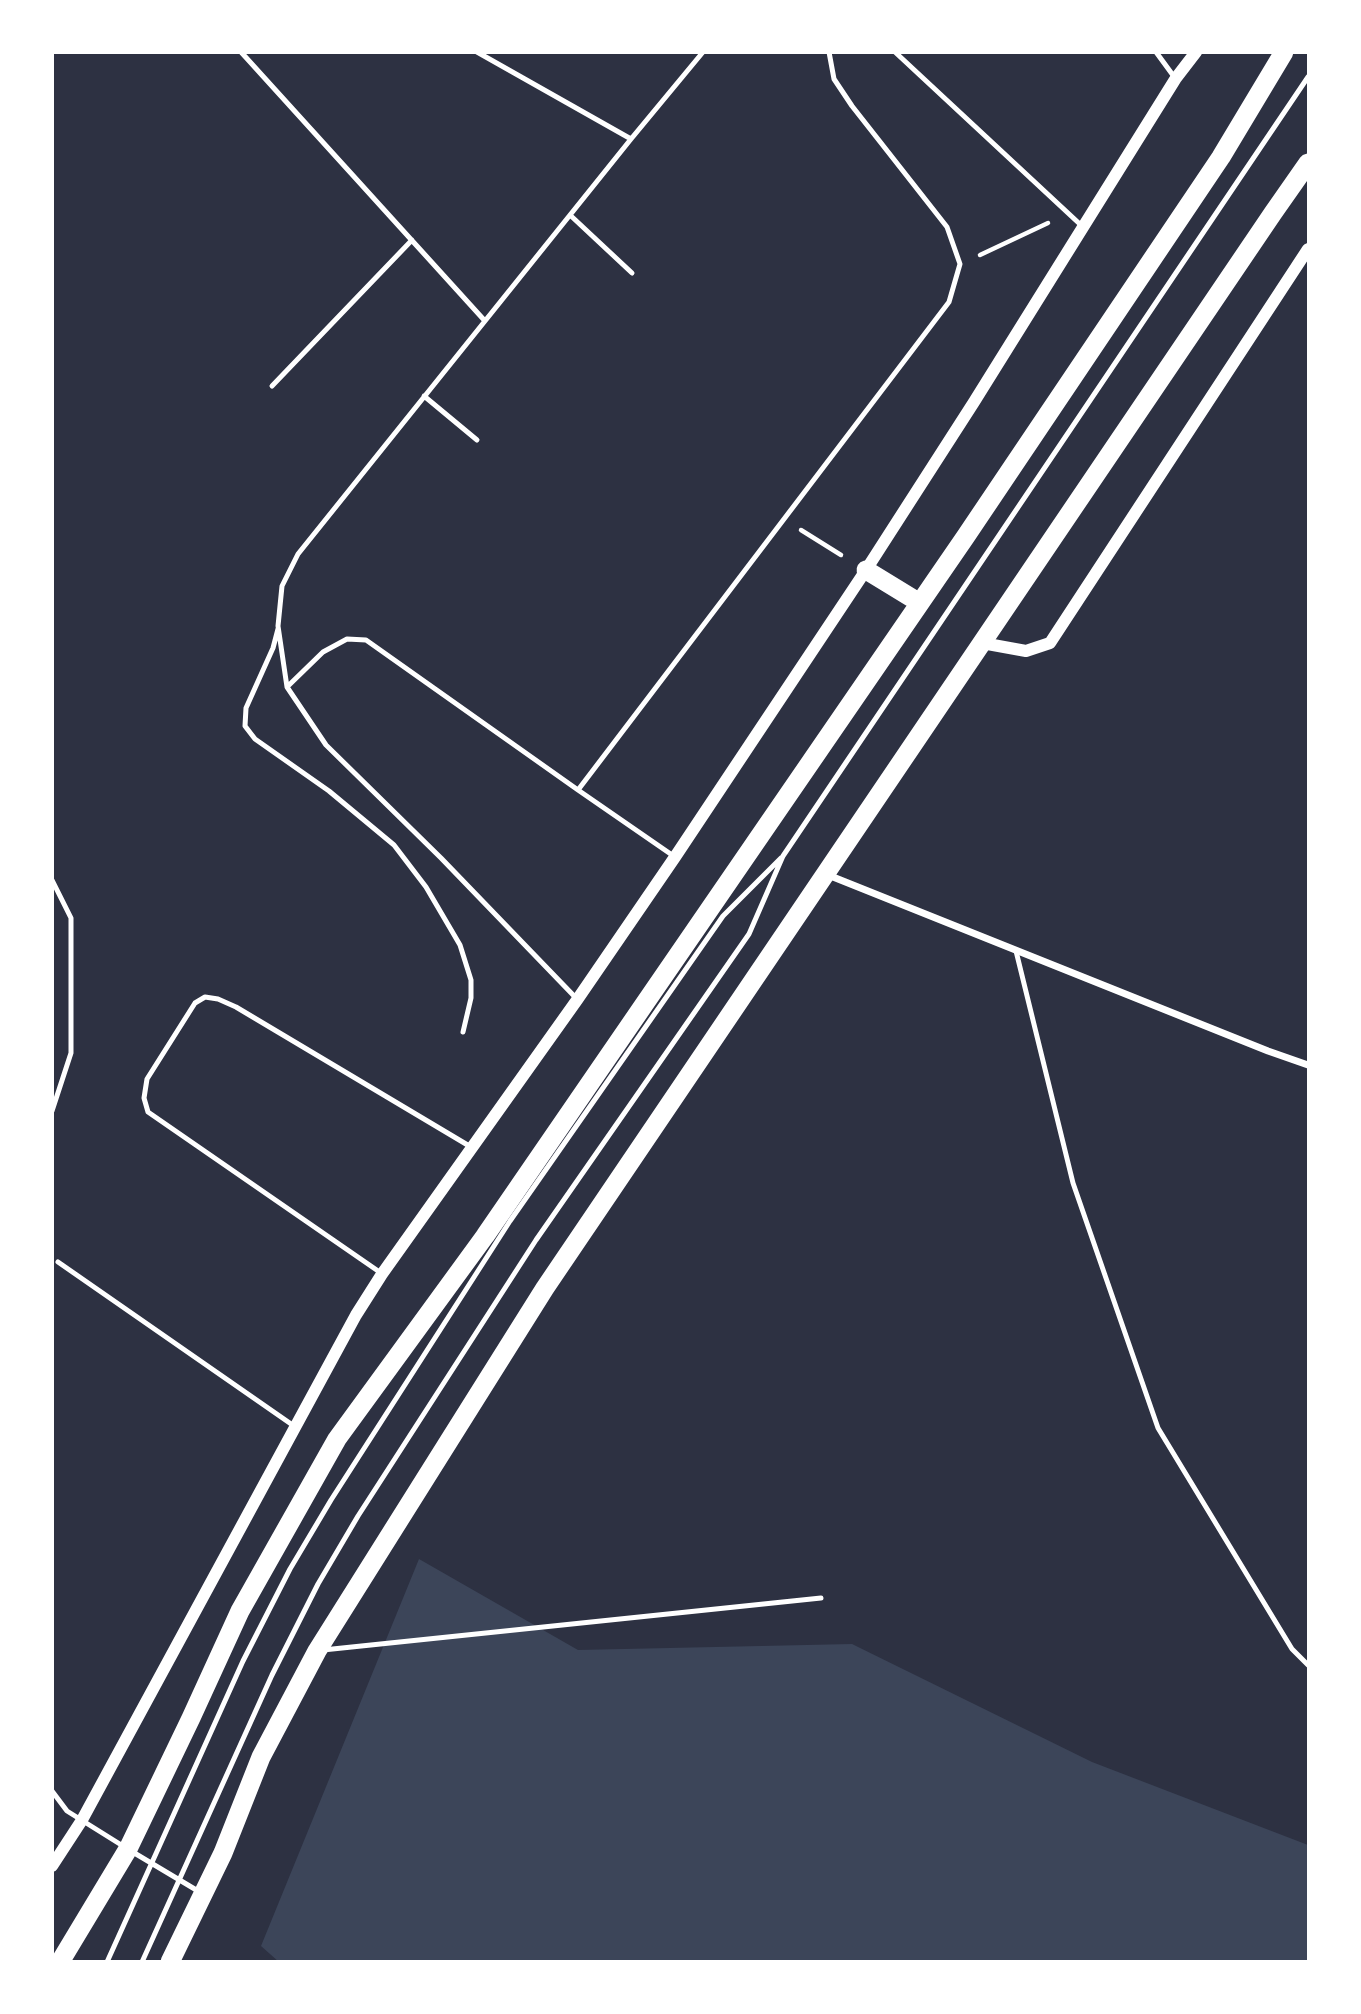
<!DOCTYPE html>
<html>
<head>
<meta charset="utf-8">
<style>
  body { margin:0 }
  #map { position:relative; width:1361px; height:2014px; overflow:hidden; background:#2d3142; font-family:Bitter,serif }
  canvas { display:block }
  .frame { position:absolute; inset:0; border:54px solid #fff; pointer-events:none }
</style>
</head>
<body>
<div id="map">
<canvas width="1361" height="2014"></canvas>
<div class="frame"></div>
</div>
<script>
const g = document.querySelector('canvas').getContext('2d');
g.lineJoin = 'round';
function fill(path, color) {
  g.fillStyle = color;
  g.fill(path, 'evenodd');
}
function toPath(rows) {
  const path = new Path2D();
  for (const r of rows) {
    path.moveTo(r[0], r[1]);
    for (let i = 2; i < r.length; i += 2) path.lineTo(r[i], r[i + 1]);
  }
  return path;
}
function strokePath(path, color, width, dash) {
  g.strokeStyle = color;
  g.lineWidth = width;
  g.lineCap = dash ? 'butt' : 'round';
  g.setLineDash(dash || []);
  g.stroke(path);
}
fill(toPath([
  [419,1559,578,1650,852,1644,1092,1762,1308,1845,1308,1961,279,1962,261,1946]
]), '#3c4559');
strokePath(toPath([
  [980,255,1048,223],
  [801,530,841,555]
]), '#fff', 4.5);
strokePath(toPath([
  [241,52,485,321],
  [477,52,631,139],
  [895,52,1083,227],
  [1156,52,1175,78],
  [570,215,632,273],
  [272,386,412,240],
  [424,396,477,440],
  [278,629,273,648,246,708,245,726,255,739,329,791,394,845,426,887,460,945,471,980,471,998,463,1032],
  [287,687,323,652,347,639,366,640,578,790],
  [675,857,578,790,949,302,960,264,947,227,852,106,834,79,829,52],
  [52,880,71,918,71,1053,52,1111],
  [1016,951,1073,1183,1158,1428,1292,1649,1308,1665],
  [576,998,441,858,326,745,287,687,278,626,282,586,298,554,631,139,703,52],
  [58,1262,294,1426],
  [381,1273,148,1112,144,1098,147,1079,195,1003,205,997,218,999,236,1007,471,1147],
  [323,1650,821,1598],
  [52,1791,67,1811,123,1846],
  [131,1851,198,1891],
  [107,1962,243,1661,290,1569,331,1500,510,1221,723,916,781,858],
  [142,1962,272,1675,318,1584,358,1516,536,1240,749,934,783,856,1308,77]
]), '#fff', 5);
strokePath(toPath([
  [828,875,1268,1051,1308,1065]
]), '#fff', 7);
strokePath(toPath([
  [982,643,1026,651,1050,643,1308,249],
  [52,1866,82,1820,356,1315,382,1274,577,1000,675,857,866,570,974,402,1176,78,1196,52]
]), '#fff', 12);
strokePath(toPath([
  [866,570,920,603],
  [60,1962,128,1849,191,1718,240,1611,337,1439,485,1236,966,536,1221,157,1284,52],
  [170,1962,223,1853,261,1757,317,1651,545,1288,1273,213,1308,163]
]), '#fff', 19);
</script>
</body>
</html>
